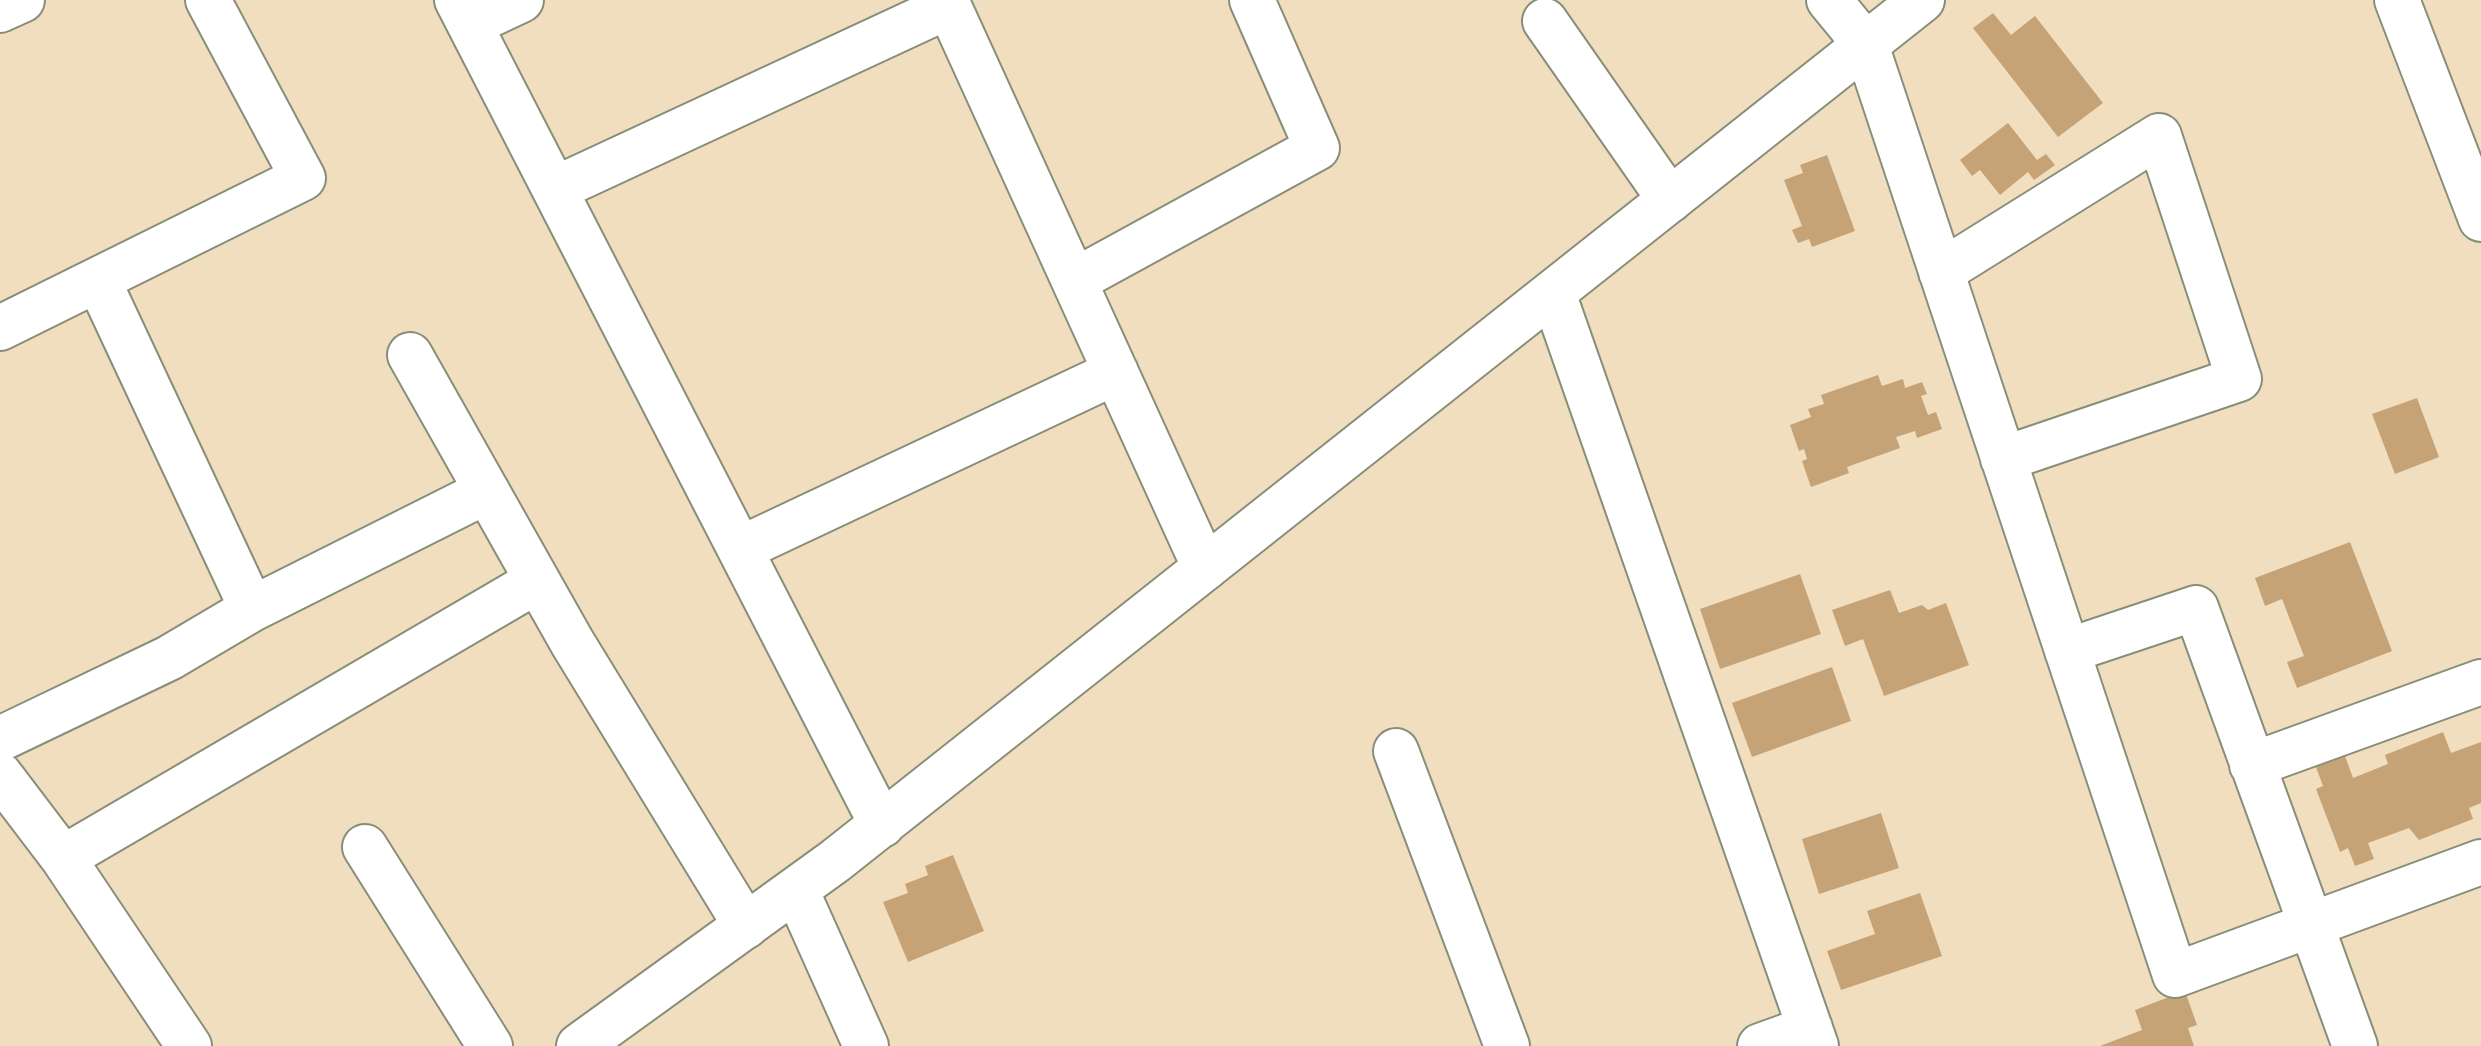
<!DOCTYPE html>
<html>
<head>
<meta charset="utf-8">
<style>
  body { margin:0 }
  canvas { display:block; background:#f1debe }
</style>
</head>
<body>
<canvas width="2481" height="1046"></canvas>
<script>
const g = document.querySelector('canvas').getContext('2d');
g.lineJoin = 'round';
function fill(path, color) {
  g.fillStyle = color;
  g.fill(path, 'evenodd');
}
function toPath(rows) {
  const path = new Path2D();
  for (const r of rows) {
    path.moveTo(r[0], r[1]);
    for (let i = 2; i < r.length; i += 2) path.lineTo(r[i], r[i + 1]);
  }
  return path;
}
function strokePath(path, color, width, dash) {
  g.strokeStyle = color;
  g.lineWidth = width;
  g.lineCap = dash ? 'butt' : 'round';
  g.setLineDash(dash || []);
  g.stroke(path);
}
fill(toPath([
  [1993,13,2011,35,2035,16,2103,103,2058,137,1973,28],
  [2008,123,2037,160,2046,154,2055,165,2034,180,2028,172,2000,195,1980,170,1972,176,1960,160],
  [1827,155,1855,231,1812,247,1809,239,1798,243,1792,230,1802,226,1784,180,1803,173,1800,165],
  [1878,375,1882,386,1903,379,1905,388,1922,382,1927,394,1921,396,1928,415,1936,412,1942,429,1917,438,1915,431,1896,437,1900,448,1847,467,1849,473,1811,487,1802,461,1807,459,1804,449,1799,451,1790,425,1811,417,1808,409,1824,404,1821,395],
  [2417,398,2439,457,2395,474,2372,414],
  [2350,542,2392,651,2297,688,2287,662,2304,656,2282,599,2265,606,2255,578],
  [1800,574,1821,634,1720,669,1700,609],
  [1890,590,1899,613,1922,605,1928,610,1946,603,1969,665,1884,696,1863,639,1845,646,1832,610],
  [1832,667,1851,721,1752,757,1732,703],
  [2443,732,2451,753,2481,742,2481,803,2469,808,2473,819,2419,840,2409,828,2368,843,2374,859,2355,866,2348,848,2340,852,2316,789,2323,786,2316,767,2345,756,2353,778,2388,764,2385,755],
  [1881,813,1899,868,1819,894,1802,839],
  [953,855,984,931,908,962,883,902,908,893,905,884,928,875,925,866],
  [1920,893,1942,956,1841,990,1827,951,1875,934,1867,911],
  [2185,991,2197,1025,2188,1028,2194,1046,2100,1046,2142,1030,2135,1010]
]), '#c6a377');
const minor = toPath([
  [457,0,882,825],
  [946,0,1205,568],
  [1829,0,1866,45,2175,975,2481,862],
  [0,10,22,0],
  [1545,21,1670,200],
  [470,24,521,0],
  [555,189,949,6],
  [1941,272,2159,136,2239,379,2003,459],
  [98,280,252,609],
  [1074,281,1317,148,1252,0],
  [1553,293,1816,1046],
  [0,328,303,178,208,0],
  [410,355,572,642,746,926],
  [740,549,1116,372],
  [2067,651,2196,608,2355,1046],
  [0,739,169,658,252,609,487,491],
  [1396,751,1507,1046],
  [2252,765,2481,682],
  [0,775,63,858],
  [365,847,490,1046],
  [796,890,866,1046],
  [189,1046,63,858,537,581],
  [1760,1046,1810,1028]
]);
const tertiary = toPath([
  [2397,0,2481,219],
  [579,1046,835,861,1922,0]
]);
strokePath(minor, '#888e79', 48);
strokePath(tertiary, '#888e79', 48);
strokePath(minor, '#fff', 44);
strokePath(tertiary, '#fff', 44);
</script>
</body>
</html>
